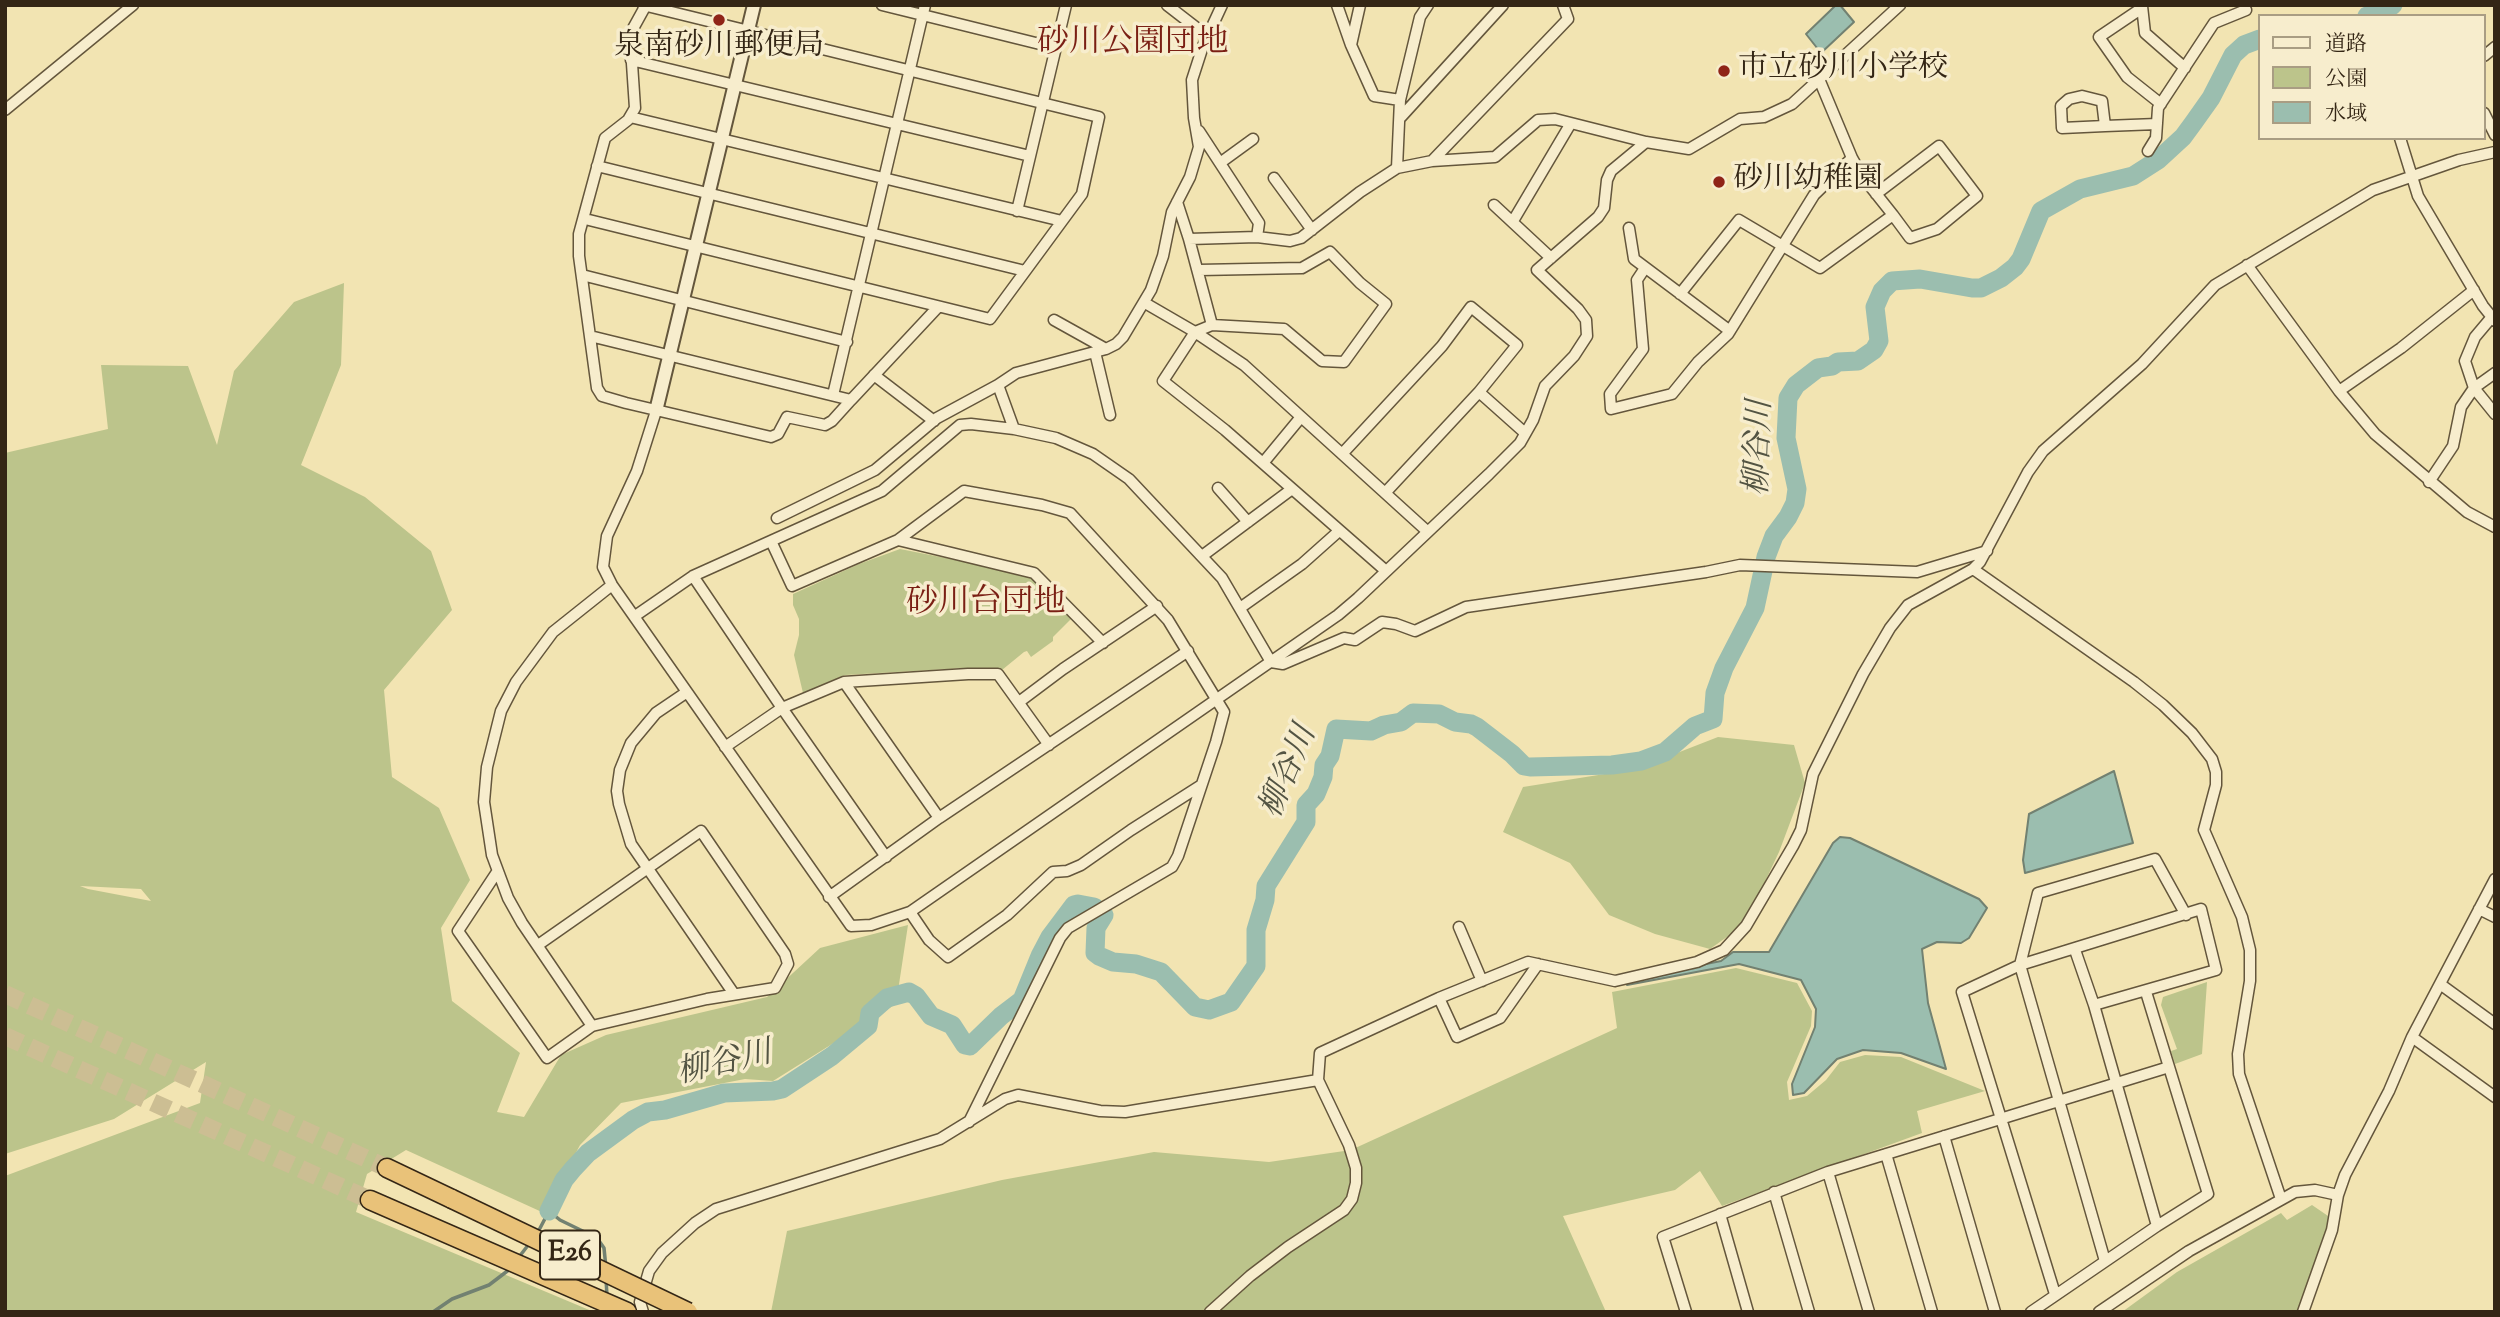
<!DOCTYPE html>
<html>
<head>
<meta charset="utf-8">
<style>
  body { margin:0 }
  #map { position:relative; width:2500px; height:1317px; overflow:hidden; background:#f2e4b2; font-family:"Sorts Mill Goudy","Noto Serif JP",serif }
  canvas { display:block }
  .frame { position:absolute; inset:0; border:7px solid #342615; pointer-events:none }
  .legend { position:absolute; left:2258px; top:14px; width:228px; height:126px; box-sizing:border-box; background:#f7edcd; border:2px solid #a99d83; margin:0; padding:9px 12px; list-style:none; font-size:21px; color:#342615 }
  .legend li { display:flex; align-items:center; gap:14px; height:35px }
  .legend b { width:35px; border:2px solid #a99d83 }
</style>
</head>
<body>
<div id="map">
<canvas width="2500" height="1317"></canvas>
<div class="frame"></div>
<ul class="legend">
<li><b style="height:9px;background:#f7edcd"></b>道路</li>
<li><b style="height:19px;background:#bcc48b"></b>公園</li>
<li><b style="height:19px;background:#9bbeaf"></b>水域</li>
</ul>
</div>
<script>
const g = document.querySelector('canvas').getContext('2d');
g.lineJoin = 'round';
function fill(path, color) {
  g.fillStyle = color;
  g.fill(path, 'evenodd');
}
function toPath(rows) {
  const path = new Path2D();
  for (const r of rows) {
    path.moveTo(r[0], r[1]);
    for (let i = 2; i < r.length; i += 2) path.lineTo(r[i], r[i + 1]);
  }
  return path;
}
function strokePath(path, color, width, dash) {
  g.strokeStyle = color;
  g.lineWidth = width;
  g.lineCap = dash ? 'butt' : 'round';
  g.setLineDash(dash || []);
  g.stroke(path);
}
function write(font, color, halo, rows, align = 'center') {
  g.font = font + ' "Sorts Mill Goudy","Noto Serif JP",serif';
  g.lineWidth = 7;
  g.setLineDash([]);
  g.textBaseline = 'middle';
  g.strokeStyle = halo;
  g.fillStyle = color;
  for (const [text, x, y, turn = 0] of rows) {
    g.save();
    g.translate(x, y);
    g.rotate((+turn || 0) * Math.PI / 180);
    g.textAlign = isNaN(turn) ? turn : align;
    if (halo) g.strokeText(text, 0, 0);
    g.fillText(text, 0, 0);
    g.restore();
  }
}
fill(toPath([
  [344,283,341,365,301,465,365,497,431,551,452,610,384,690,392,777,439,808,470,880,441,928,452,1001,520,1053,497,1112,524,1117,561,1055,606,1035,767,997,820,948,908,925,896,1004,773,1081,745,1079,621,1103,580,1145,544,1213,406,1150,367,1174,356,1212,594,1312,5,1312,5,1176,200,1103,206,1062,114,1119,5,1154,5,453,108,429,101,365,188,366,217,445,234,371,294,302],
  [80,886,141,889,151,901,88,889],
  [900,549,1032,575,1072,618,1053,637,1053,641,1031,657,1027,651,1024,652,1002,670,965,668,845,675,803,693,794,655,799,635,799,619,793,605,793,594,859,564],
  [1718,737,1794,745,1805,783,1779,852,1745,924,1710,949,1655,934,1609,915,1570,863,1503,832,1523,787,1636,769],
  [1736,968,1797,983,1812,1011,1811,1026,1787,1082,1789,1100,1807,1096,1826,1080,1840,1062,1865,1055,1901,1057,1985,1091,1917,1111,1922,1133,1722,1206,1700,1171,1675,1190,1563,1216,1606,1312,771,1312,787,1231,1002,1180,1154,1152,1269,1162,1351,1150,1617,1028,1612,992],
  [2207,982,2202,1054,2175,1064,2171,1051,2177,1049,2161,1005,2163,997],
  [2312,1205,2331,1218,2298,1312,2122,1312,2177,1272,2281,1213,2287,1220]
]), '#bcc48b');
const water = toPath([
  [1836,5,1840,5,1854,22,1821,53,1806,34,1836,5],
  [2114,771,2133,843,2025,873,2023,860,2029,814,2114,771],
  [1840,837,1850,838,1979,899,1987,908,1969,938,1961,943,1937,942,1922,949,1928,1003,1946,1069,1901,1053,1863,1050,1837,1059,1804,1093,1793,1095,1792,1084,1815,1027,1816,1009,1801,980,1739,964,1627,985,1627,980,1721,961,1733,952,1769,952,1833,843,1840,837]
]);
fill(water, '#9bbeaf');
strokePath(water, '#728171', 2);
strokePath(toPath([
  [538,1232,549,1211,560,1220,597,1238,604,1248,606,1268],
  [519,1257,529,1244],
  [606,1279,607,1296],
  [433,1312,452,1299,489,1285,510,1269]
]), '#728171', 3.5);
strokePath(toPath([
  [2367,16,2382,12,2393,5],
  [549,1211,564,1180,573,1169,588,1153,633,1120,648,1112,665,1110,724,1093,773,1091,782,1089,832,1056,868,1026,870,1013,887,998,909,992,916,996,931,1016,952,1025,965,1045,970,1046,1001,1016,1022,1000,1040,956,1050,937,1074,905,1078,904,1094,907,1104,915,1096,928,1095,953,1099,956,1113,962,1136,964,1161,972,1195,1007,1209,1010,1231,1002,1256,966,1256,930,1265,900,1266,886,1306,822,1306,805,1316,794,1323,777,1324,765,1330,756,1336,729,1371,731,1384,725,1401,722,1413,713,1439,714,1455,722,1471,724,1477,727,1512,754,1524,766,1530,767,1612,765,1641,761,1665,752,1695,726,1713,719,1715,693,1724,668,1755,608,1766,557,1774,536,1788,517,1795,503,1797,489,1786,438,1788,398,1796,385,1818,368,1832,366,1838,362,1858,361,1874,350,1879,341,1875,307,1882,291,1892,281,1920,279,1972,288,1981,288,2001,278,2015,267,2021,259,2041,211,2080,189,2133,176,2158,160,2183,137,2194,122,2211,98,2233,55,2244,45,2260,39]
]), '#9bbeaf', 19);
strokePath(toPath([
  [5,994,387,1168],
  [5,1036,370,1200]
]), '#ccbe93', 18, [18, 9]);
const minor = toPath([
  [646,5,630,34,635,108,628,120,605,138,579,234,579,256,597,388,602,396,626,403,771,437,778,434,787,417,825,425,832,421,851,400],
  [882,5,1056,48],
  [1167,5,1207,36],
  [1337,5,1351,45,1374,96,1400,100],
  [2142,6,2145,33,2185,68],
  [2142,8,2099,37,2127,77,2161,104],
  [1351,45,1360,5],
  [2484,56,2495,47],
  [631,60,1030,156],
  [5,110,133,5],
  [2484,113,2495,135],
  [630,117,1062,221],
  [1401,117,1503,5],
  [2105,126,2102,101,2082,96,2069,99,2061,106,2062,128,2105,126,2157,124],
  [1199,131,1259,223,1257,237],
  [2400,138,2418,196,2483,306,2495,321],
  [2148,151,2156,138,2158,108,2214,23,2246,10],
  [1852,158,1862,176,1893,215,1910,238,1937,229,1977,196,1939,146,1876,194],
  [1432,161,1568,19,1563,5],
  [1220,163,1253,139],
  [597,166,1025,271],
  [1397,168,1400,100,1420,17,1428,5],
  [1274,178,1312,230],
  [1177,202,1189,239],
  [1494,205,1551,258],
  [1017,211,1066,5],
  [585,219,990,319,1082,194,1099,117,643,5],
  [1513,221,1571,123],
  [1629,228,1634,259,1730,331],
  [2247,265,2339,391,2375,434,2467,512,2495,527],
  [1645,268,1637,280,1643,349,1610,394,1611,409,1672,394,1698,362,1728,334,1814,195,1852,158,1819,79],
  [1199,270,1302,268,1330,252,1360,283,1386,304,1344,362,1322,361,1284,329,1212,325,1195,332,1163,381,1225,430,1386,571],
  [582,275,847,342],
  [1680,294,1739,220,1820,268,1893,215],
  [1145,303,1195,332,1244,365,1428,532],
  [2491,318,2475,337,2465,361,2474,388,2495,414],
  [1054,320,1106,349],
  [1212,325,1189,239,1257,237,1290,241,1301,238,1360,192,1397,168,1432,161,1495,157,1538,120,1555,119,1646,142,1689,149,1740,119,1764,117,1792,104,1900,5],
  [590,336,851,400,938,307],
  [1095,352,1110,415],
  [874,375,934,421],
  [2339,391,2401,348,2474,290],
  [1479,392,1525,433],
  [833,395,925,5],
  [656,411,637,471,607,536,603,567,612,585,851,926,871,925,910,912,1338,615,1358,598,1489,474,1520,443,1533,420,1545,386,1574,356,1587,336,1586,320,1578,309,1537,270,1598,217,1604,208,1607,180,1611,171,1646,142],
  [1014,429,998,385,1016,373,1106,349,1116,344,1123,337,1151,290,1163,256,1172,212,1190,177,1199,147,1194,118,1192,80,1203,46,1222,5],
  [1342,454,1442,346,1471,307,1517,345,1479,392,1385,493],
  [1263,463,1301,417],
  [2429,482,2453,446,2461,407,2474,388,2495,373],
  [1218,488,1248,522],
  [777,518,875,470,937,418,998,385],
  [898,540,1034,573,1103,643],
  [771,541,792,586,898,540,964,491,1042,505,1070,513,1168,620,1224,712,1216,742,1178,856,1172,867,1068,928,1060,938,969,1122],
  [1202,556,1292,489],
  [1973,569,2134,682,2163,705,2192,733,2212,759,2216,772,2216,785,2204,830,2242,917,2250,950,2250,981,2238,1054,2239,1074,2281,1199],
  [693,576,782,708,886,857],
  [1240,608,1302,564,1339,531],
  [635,616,693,576,882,491,960,425,971,424,1014,429,1056,438,1093,454,1129,479,1222,578,1271,662],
  [1271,662,1283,664,1344,638,1355,640,1382,622,1396,624,1415,631,1466,607,1706,572,1740,565,1917,572,1987,551],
  [844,682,939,818],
  [687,692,656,713,631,743,620,770,617,791,619,804,631,844,734,994],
  [1019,702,1063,669,1157,606],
  [725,747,782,708,844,682,968,674,998,674,1049,745],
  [497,872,458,931,547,1058,592,1026,707,999,775,988,788,964,785,954,701,831,538,945],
  [829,897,939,818,1188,651],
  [2479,909,2495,917],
  [910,912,929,940,948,957,1007,915,1053,872,1067,871,1081,865,1131,830,1200,786],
  [1459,927,1482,981],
  [2075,950,2094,1005,2157,1226],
  [2440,984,2495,1024],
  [1439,998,1457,1037,1500,1018,1538,964],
  [592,1026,522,923,508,898,492,855,484,802,487,767,501,711,516,682,553,632,612,585],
  [2412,1037,2495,1097],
  [1944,1136,1995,1312],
  [1886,1154,1932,1312],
  [1828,1172,1869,1312],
  [1774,1192,1809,1312],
  [1720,1214,1748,1312],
  [2105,1261,2020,965,2038,893,2155,859,2186,915],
  [2055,1294,1962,992,2020,965,2201,909,2216,970,2094,1005],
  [643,1312,640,1302,649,1271,662,1253,695,1223,716,1209,940,1139,1005,1099,1018,1095,1100,1111,1125,1112,1318,1080],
  [1210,1312,1250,1276,1288,1247,1344,1210,1352,1199,1356,1183,1356,1168,1349,1145,1318,1080,1320,1053,1439,998,1528,962,1615,981,1697,962,1724,950,1746,926,1793,846,1801,830,1813,774,1863,674,1890,628,1908,605,1973,569,1980,562,2028,472,2043,451,2142,364,2215,285,2373,190,2459,160,2495,152],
  [1686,1312,1663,1237,1828,1172,2169,1067],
  [2031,1312,2157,1226,2208,1194,2146,992],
  [2099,1312,2189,1251,2295,1192,2315,1190,2338,1195],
  [2303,1312,2332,1230,2338,1195,2345,1175,2389,1091,2412,1037,2495,879]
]);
const tertiary = toPath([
  [656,411,754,5]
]);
const motorway = toPath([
  [387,1168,452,1199],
  [370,1200,627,1312]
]);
strokePath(minor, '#64563c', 13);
strokePath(tertiary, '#64563c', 16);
strokePath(motorway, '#342615', 21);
strokePath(minor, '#f7edcd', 10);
strokePath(tertiary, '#f7edcd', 12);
strokePath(motorway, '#e9c279', 18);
const motorwayBridge = toPath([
  [452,1199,688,1312]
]);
strokePath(motorwayBridge, '#342615', 21, []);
strokePath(motorwayBridge, '#e9c279', 18);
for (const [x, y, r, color] of [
  [719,20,7,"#8f2418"],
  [1724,71,7,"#8f2418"],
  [1719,182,7,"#8f2418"]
]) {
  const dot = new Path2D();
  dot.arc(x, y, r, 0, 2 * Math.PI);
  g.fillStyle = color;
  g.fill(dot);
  strokePath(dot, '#f7edcd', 2.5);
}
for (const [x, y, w] of [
  [570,1255,60]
]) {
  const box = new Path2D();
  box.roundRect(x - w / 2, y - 24.5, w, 49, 5);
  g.fillStyle = '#f7edcd';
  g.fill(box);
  strokePath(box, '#342615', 2);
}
write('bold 28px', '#342615', null, [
  ["E26",570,1255]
]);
write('30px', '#342615', '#f7edcd', [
  ["泉南砂川郵便局",719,49,"center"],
  ["市立砂川小学校",1738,71],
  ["砂川幼稚園",1733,182]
], 'left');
write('32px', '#7a1f14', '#f7edcd', [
  ["砂川公園団地",1133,46],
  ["砂川台団地",986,606]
]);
write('italic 32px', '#535443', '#f7edcd', [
  ["柳谷川",1762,448,-88],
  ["柳谷川",1291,773,-67],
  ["柳谷川",725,1066,-13]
]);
</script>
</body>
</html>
